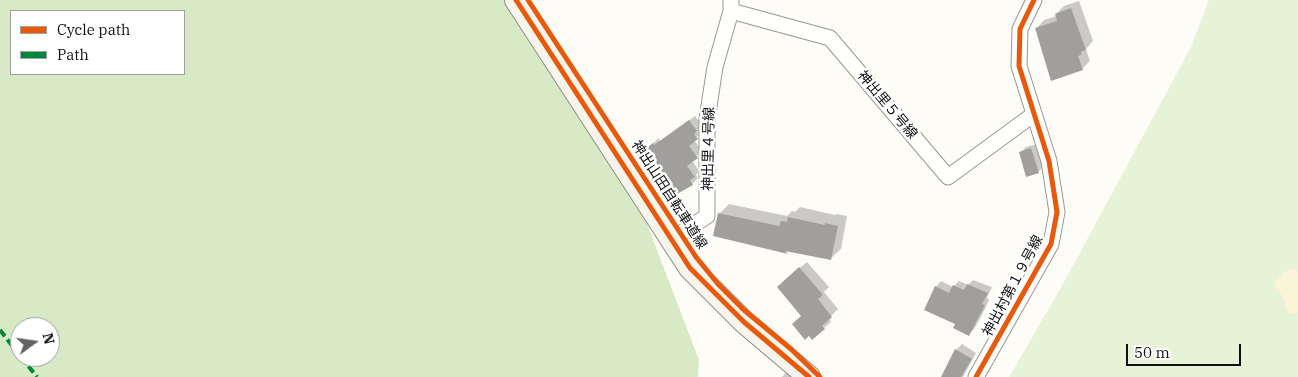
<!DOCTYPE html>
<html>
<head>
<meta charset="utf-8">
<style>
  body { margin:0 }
  #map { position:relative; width:1298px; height:377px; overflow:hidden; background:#fdfcf7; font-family:"IBM Plex Serif",serif }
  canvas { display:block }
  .legend { position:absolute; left:10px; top:10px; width:175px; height:65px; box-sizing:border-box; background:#fff; border:1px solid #a0a0a0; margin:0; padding:6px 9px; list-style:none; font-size:15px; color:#111 }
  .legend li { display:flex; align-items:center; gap:10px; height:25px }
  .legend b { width:25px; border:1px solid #a0a0a0 }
  .north { position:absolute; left:10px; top:317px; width:50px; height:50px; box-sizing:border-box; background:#fff; border:1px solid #a0a0a0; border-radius:50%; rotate:76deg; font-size:14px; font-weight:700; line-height:20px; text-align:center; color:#111 }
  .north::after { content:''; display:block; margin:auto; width:18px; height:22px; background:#646362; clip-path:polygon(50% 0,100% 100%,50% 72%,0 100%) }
  .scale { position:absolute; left:1126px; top:344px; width:115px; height:22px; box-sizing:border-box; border:2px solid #111; border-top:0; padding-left:6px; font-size:15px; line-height:18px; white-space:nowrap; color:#111; -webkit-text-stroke:4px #fff; paint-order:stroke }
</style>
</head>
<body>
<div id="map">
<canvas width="1298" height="377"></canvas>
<ul class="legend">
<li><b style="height:6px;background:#e8590c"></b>Cycle path</li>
<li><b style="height:6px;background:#00873e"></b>Path</li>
</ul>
<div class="north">N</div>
<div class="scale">50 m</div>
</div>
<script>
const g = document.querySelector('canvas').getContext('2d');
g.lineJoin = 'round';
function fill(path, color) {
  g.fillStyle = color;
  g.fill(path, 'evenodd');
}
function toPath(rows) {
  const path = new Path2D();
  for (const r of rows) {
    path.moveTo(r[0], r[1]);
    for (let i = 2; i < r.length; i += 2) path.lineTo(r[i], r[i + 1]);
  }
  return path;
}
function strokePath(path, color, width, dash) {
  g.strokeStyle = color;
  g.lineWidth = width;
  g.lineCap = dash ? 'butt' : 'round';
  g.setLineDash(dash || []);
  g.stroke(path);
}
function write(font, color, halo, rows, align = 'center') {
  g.font = font + ' "IBM Plex Serif","Noto Sans JP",serif';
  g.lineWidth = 5;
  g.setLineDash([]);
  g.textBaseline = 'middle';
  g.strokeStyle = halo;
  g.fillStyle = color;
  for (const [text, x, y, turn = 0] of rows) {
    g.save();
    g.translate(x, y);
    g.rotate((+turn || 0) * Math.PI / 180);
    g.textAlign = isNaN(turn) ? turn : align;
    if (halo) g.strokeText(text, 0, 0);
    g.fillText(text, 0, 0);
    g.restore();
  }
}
fill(toPath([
  [1209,0,1298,0,1298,377,1009,377,1063,284,1191,47]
]), '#e7f3d7');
fill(toPath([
  [0,0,505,0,641,208,699,360,698,377,0,377],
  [11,11,184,11,184,74,11,74],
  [20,327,50,327,50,357,20,357]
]), '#d8eac5');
fill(toPath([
  [1295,268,1298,273,1298,312,1294,314,1289,313,1286,309,1285,301,1282,295,1276,290,1275,282,1284,272]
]), '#fcf4d9');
fill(toPath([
  [1079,1,1093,41,1086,49,1090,61,1082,69,1036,29,1044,20,1057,16,1056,14,1064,6],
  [695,116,702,125,699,128,702,132,694,140,702,151,692,160,699,171,696,175,698,178,692,184,668,198,650,166,639,155,659,138,660,141],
  [1037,144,1044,166,1038,172,1020,153,1026,147],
  [729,204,787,216,792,211,795,212,800,207,835,215,837,214,847,216,841,249,830,259,789,250,787,252,714,235,719,214],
  [807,262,829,287,824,292,838,309,829,318,831,322,824,328,803,316,785,280],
  [973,280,992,287,987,298,989,300,982,315,974,329,969,334,957,324,936,287,941,281,953,287,959,281,968,285],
  [962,344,976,353,963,377,942,377,956,350],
  [790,368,802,377,782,377]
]), '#0003');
fill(toPath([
  [1071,8,1086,50,1081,52,1081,55,1078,56,1083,70,1051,81,1035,28,1057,21,1055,14],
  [689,120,697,131,694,134,698,139,689,146,698,158,687,166,695,177,690,180,693,185,668,199,650,168,648,169,637,155,653,143,654,145],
  [1031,148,1039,173,1026,177,1019,152],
  [718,213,779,226,781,221,787,222,788,217,825,225,825,223,838,226,831,260,785,251,788,254,713,236],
  [799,267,823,295,818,299,832,317,822,326,825,329,812,340,809,336,805,340,792,324,801,316,777,287],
  [967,284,988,293,982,304,985,305,969,336,953,328,955,324,924,310,935,286,949,293,953,285,964,290],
  [955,349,972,359,961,377,941,377]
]), '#a19f9c');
const street = toPath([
  [731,0,731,11,830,38,948,177,1034,114],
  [671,240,707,216,707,119,715,67,731,11],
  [976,377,1051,244,1057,212,1049,161,1019,66,1020,29,1034,0]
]);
const secondary = toPath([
  [516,0,690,268,744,322,809,377]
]);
strokePath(street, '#979795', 17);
strokePath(secondary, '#8e8d8b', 24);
strokePath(street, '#fffffe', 15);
strokePath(secondary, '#f6f4eb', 22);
strokePath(toPath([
  [0,330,20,356],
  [21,357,37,377]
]), '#00873e', 4, [8, 4]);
strokePath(toPath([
  [516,0,690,268,744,322,809,377],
  [528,0,696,257,718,284,744,310,791,349,820,377],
  [976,377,1051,244,1057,212,1049,161,1019,66,1020,29,1034,0]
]), '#e8590c', 5);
write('14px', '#111', '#fff', [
  ["神出里５号線",887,105,50],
  ["神出里４号線",709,149,-89],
  ["神出山田自転車道線",669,195,57],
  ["神出村第１９号線",1013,286,-62]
]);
</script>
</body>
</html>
